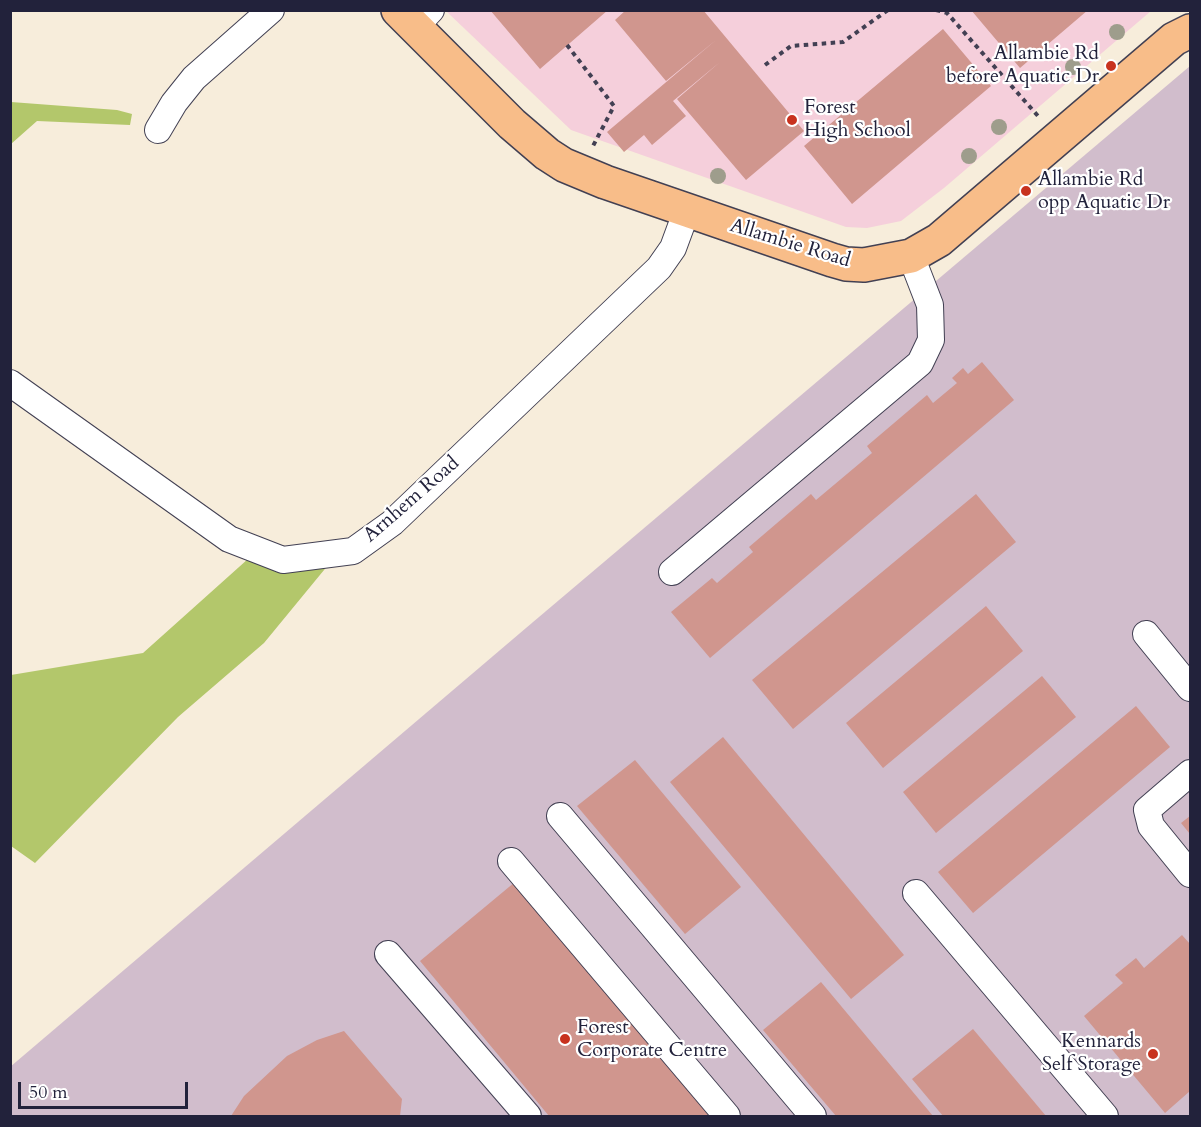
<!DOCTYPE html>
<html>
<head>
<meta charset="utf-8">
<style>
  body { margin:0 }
  #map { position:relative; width:1201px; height:1127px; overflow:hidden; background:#f7eddb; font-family:Cardo,serif }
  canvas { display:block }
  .frame { position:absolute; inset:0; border:12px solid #22223b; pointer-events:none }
  .scale { position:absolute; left:18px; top:1082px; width:170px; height:27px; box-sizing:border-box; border:3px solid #22223b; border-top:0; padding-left:8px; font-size:18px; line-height:21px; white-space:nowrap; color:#22223b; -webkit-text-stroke:4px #fff; paint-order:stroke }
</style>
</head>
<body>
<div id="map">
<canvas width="1201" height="1127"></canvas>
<div class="frame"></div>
<div class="scale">50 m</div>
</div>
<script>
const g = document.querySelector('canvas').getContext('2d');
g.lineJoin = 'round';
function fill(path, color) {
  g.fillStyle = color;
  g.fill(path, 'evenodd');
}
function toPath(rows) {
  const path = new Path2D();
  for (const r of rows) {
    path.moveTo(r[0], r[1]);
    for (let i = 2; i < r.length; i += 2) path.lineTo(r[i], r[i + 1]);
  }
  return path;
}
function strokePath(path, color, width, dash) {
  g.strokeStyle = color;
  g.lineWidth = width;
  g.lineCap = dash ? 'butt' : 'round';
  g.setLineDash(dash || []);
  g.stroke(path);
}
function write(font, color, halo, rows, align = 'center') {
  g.font = font + ' Cardo,serif';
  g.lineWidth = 4.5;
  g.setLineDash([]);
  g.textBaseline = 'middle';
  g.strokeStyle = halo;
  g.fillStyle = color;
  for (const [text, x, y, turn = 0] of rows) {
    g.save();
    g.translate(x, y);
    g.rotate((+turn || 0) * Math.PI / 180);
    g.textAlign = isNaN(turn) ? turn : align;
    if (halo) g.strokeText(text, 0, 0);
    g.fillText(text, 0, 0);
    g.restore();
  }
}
fill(toPath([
  [446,11,1151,11,944,188,901,221,867,228,846,227,571,130]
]), '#f5cfdb');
fill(toPath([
  [1190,66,1190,1116,11,1116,10,1067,526,628]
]), '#d1bdcc');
fill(toPath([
  [11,102,117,110,132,114,130,125,37,121,11,144],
  [258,550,338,553,264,643,178,717,35,863,11,846,11,675,143,653]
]), '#b3c76b');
fill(toPath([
  [490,10,608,10,540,69],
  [626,10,703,10,804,131,746,180,677,99,720,62,673,101,686,116,652,145,644,135,624,152,607,132,716,40,666,81,615,20],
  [971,10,1088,10,1020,68],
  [943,29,991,86,852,204,804,146],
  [982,362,1014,400,710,658,671,612,712,578,717,583,753,552,749,547,811,494,816,500,872,453,867,446,927,395,933,403,957,383,952,378,963,368,968,374],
  [976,494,1016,542,793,729,752,680],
  [986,606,1023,651,883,768,846,723],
  [1042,676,1076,717,936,833,903,792],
  [1136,706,1170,747,973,913,938,872],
  [723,737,904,955,851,999,670,782],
  [635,760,741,887,685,934,577,806],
  [1190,816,1190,834,1181,823],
  [515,882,711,1116,549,1116,420,961],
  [1182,935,1190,944,1190,1091,1165,1113,1084,1016,1123,983,1115,975,1136,958,1144,968],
  [821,982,933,1116,836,1116,763,1030],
  [973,1029,1046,1116,943,1116,912,1079],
  [344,1031,402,1099,400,1116,231,1116,244,1096,287,1056,317,1040]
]), '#d0968e');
const minor = toPath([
  [415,27,431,10],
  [158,130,174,103,194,78,271,10],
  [10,383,229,539,283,560,353,551,392,523,659,268,673,248,687,210],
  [672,572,920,363,931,340,930,305,911,256],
  [1146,634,1190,688],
  [1190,773,1147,810,1151,826,1190,874],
  [560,816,813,1116],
  [511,861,727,1116],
  [916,893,1105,1116],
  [388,954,528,1116]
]);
const major = toPath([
  [398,10,512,124,547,154,564,165,605,182,832,260,846,264,864,265,911,256,939,240,1174,39,1190,31]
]);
strokePath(minor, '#424053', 28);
strokePath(major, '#424053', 36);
strokePath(toPath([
  [936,10,947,13,1038,116],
  [567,45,614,106,593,146],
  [765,65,791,46,843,42,888,10]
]), '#424053', 4, [4.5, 4.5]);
strokePath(minor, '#fff', 26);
strokePath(major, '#f8bd89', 33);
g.fillStyle = '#9e9d8c';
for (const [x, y] of [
  [1117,32],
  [1073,67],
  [999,127],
  [969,156],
  [718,176]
]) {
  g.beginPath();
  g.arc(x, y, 8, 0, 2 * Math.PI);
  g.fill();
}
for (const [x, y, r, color] of [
  [1111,66,6,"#c8321e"],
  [792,120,6,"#c8321e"],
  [1026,191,6,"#c8321e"],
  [565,1039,6,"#c8321e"],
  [1153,1054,6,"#c8321e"]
]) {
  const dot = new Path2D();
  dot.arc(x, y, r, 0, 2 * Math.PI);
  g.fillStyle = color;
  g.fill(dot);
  strokePath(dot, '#fff', 2);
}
write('20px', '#22223b', '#fff', [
  ["Allambie Rd",1099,54,"right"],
  ["before Aquatic Dr",1099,77,"right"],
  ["Forest",804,108],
  ["High School",804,131],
  ["Allambie Rd",1038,180],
  ["opp Aquatic Dr",1038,203],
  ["Forest",577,1028],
  ["Corporate Centre",577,1051],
  ["Kennards",1141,1042,"right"],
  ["Self Storage",1141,1065,"right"]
], 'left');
write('20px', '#22223b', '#fff', [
  ["Allambie Road",790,244,17],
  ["Arnhem Road",412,500,-41]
]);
</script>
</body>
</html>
